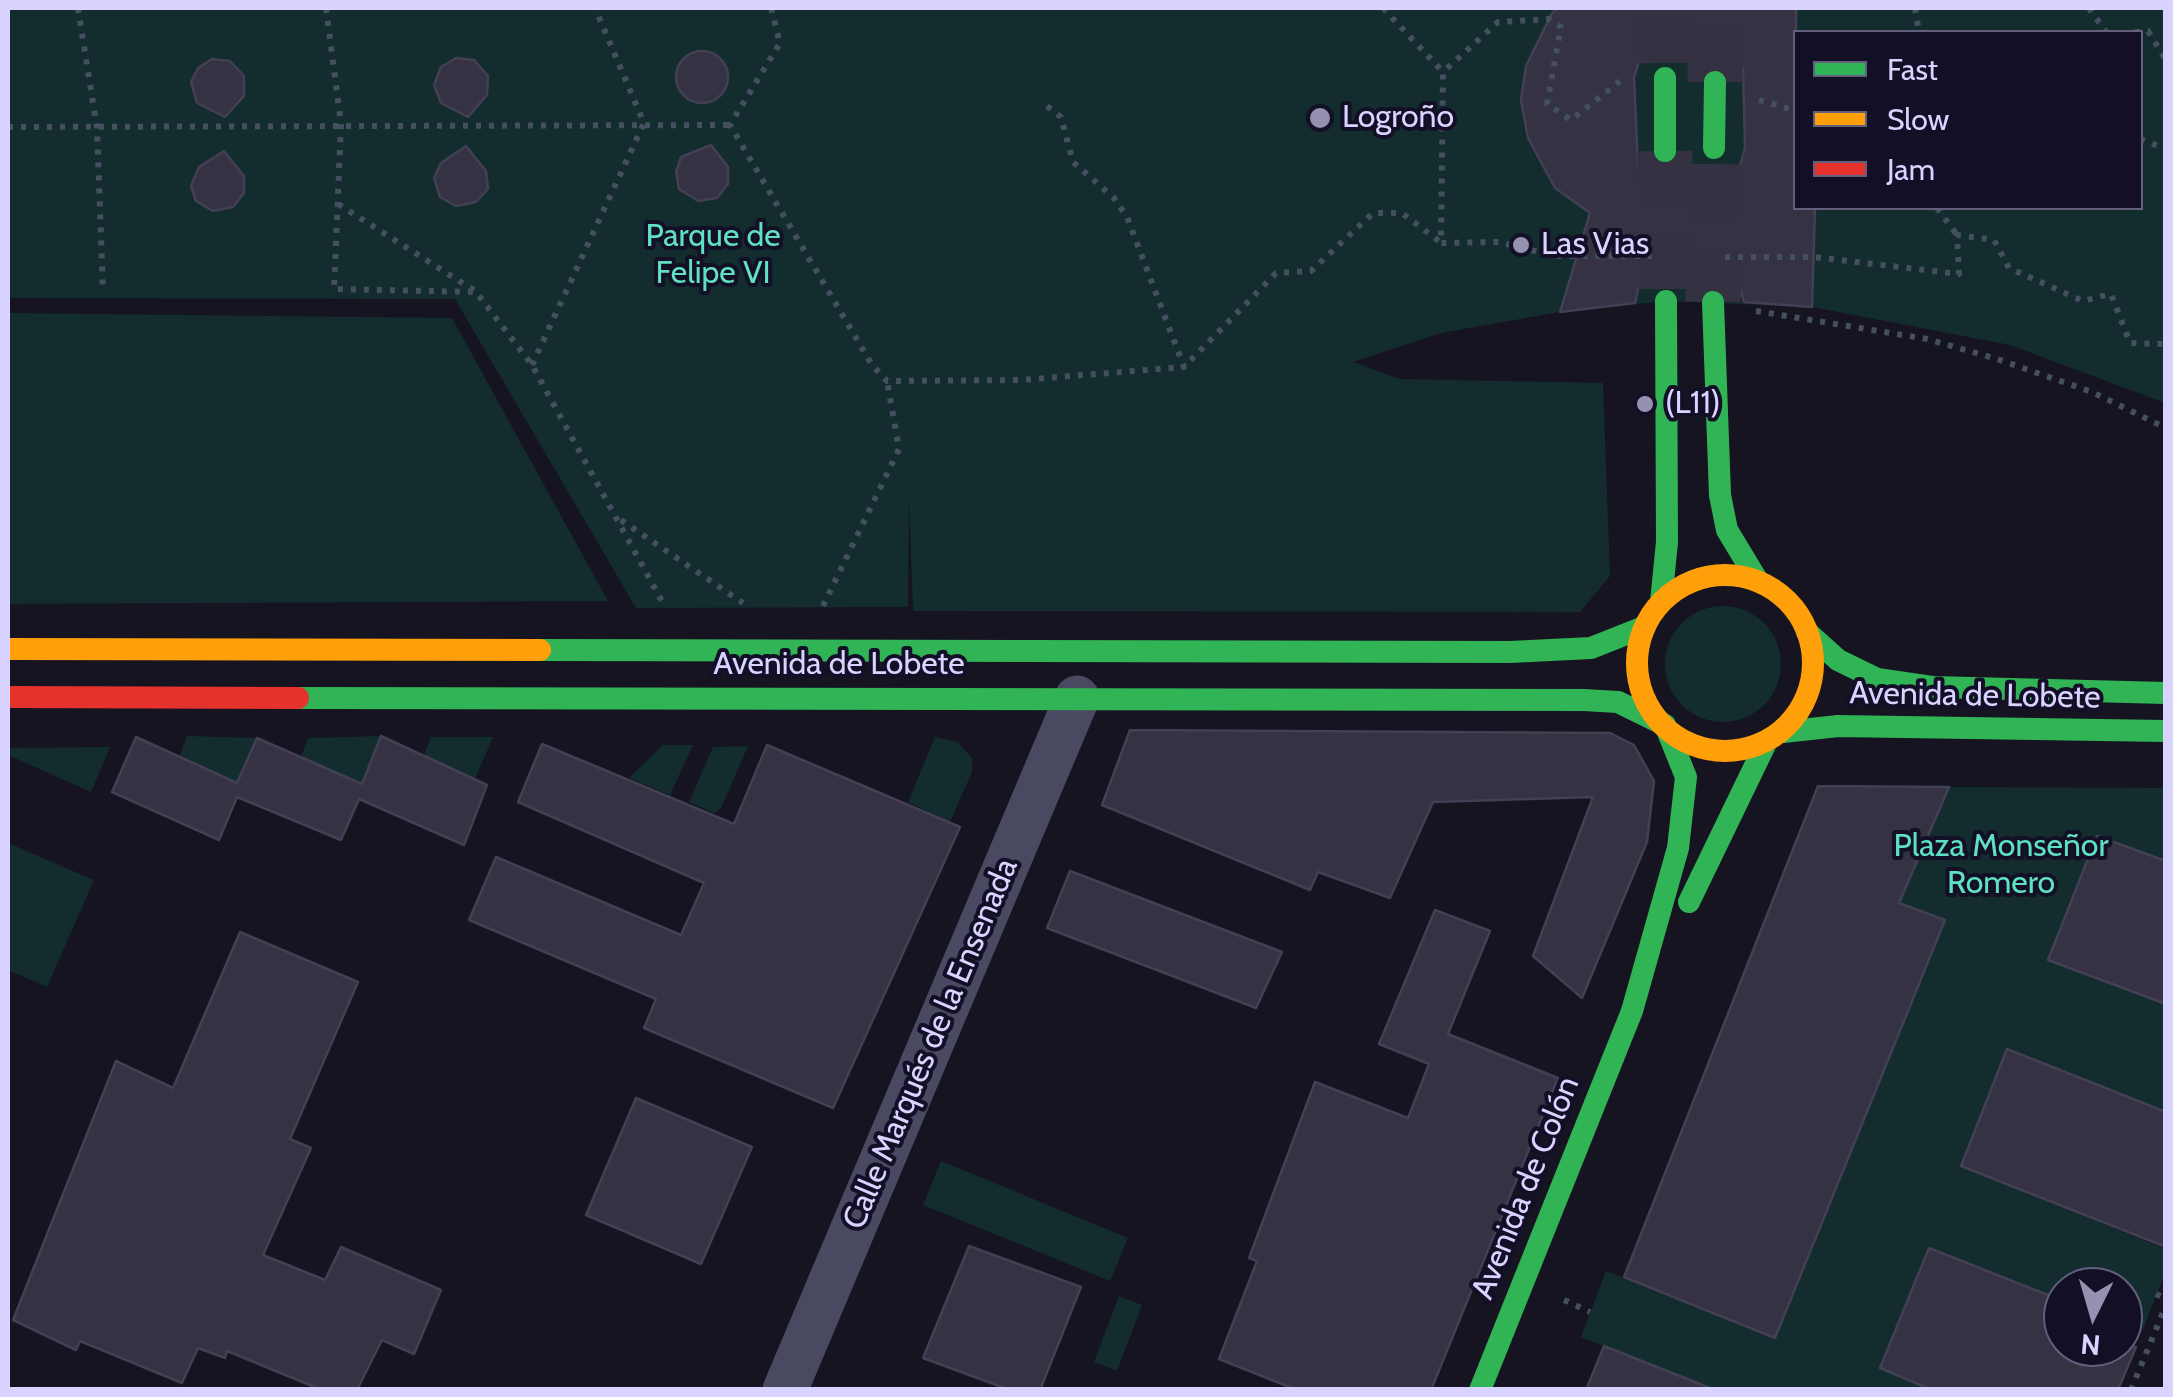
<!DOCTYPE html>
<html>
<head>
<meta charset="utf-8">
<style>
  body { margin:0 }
  #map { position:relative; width:2173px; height:1397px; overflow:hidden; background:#161421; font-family:Cabin,sans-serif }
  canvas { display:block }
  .frame { position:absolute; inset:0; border:10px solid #d9d4ff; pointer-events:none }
  .legend { position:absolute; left:1793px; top:30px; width:350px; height:180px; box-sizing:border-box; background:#130f26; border:2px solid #625e7d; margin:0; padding:12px 18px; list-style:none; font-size:30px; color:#d9d4ff }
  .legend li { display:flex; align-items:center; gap:20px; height:50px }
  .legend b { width:50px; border:2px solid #625e7d }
  .north { position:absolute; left:2043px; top:1267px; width:100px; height:100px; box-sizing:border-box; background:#130f26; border:2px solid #625e7d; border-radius:50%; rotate:185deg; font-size:28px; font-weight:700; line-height:40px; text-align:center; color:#d9d4ff }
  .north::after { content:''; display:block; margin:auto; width:35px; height:45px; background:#9591b1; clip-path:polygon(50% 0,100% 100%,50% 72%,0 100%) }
</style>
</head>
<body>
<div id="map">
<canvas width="2173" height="1397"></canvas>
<div class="frame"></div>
<ul class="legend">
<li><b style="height:12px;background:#30b455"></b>Fast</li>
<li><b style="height:12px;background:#ff9f0a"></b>Slow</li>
<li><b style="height:12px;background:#e5322d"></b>Jam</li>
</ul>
<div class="north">N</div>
</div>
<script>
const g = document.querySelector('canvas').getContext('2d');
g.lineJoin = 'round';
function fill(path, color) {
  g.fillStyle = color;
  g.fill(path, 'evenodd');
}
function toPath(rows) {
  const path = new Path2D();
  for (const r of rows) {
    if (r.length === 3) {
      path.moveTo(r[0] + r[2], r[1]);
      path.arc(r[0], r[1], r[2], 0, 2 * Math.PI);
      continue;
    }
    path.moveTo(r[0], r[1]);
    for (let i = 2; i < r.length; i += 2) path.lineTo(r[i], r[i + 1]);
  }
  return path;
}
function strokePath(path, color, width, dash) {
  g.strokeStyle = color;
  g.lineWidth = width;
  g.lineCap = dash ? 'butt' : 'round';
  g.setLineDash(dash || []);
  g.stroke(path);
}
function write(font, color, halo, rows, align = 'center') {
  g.font = font + ' Cabin,sans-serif';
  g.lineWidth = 8;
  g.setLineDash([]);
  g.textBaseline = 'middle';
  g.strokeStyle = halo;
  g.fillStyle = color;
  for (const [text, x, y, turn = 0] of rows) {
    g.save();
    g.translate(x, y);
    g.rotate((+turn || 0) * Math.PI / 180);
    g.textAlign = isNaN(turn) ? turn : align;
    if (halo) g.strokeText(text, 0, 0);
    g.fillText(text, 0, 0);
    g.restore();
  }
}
fill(toPath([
  [8,8,2165,8,2165,403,2010,345,1812,307,1666,301,1560,312,1441,333,1353,362,1400,379,1603,383,1610,576,1580,612,913,611,909,499,908,607,636,608,455,299,8,298],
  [1796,32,2140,32,2140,208,1796,208],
  [8,313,452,318,608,601,8,604],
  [1723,664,58],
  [187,736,257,738,237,783,179,757],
  [381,736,362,784,301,757,308,738],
  [431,737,493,737,475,779,424,755],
  [935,737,957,742,972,758,972,772,950,822,908,802],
  [663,745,693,745,670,795,629,778],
  [748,746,721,808,714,813,689,802,713,747],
  [110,747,91,792,8,755,8,748],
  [1949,787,2165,788,2165,861,2097,836,2048,959,2165,1004,2165,1112,1962,1166,2165,1249,2165,1273,2142,1332,2123,1325,2123,1287,2063,1287,2063,1301,1930,1248,1880,1367,1932,1389,1712,1389,1581,1337,1606,1271,1776,1338,1945,921,1899,903],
  [8,843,94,880,47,987,8,970],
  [941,1161,1128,1238,1110,1281,923,1205],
  [1119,1296,1142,1305,1117,1371,1094,1362]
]), '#132c2d');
const building = toPath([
  [1559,8,1796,8,1796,208,1815,208,1812,307,1744,302,1739,285,1727,274,1711,271,1690,282,1681,274,1665,270,1650,275,1639,285,1635,303,1560,312,1590,213,1555,188,1528,138,1521,100,1526,66,1552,13,1559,8],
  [1664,47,1680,51,1692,62,1716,51,1732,56,1743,68,1745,148,1740,165,1728,176,1713,179,1691,168,1680,178,1664,182,1649,177,1638,166,1634,77,1639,62,1650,51,1664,47],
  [702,77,26],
  [456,58,474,60,488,76,487,95,468,117,441,103,434,85,441,67,456,58],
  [212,59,230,61,244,76,244,96,225,117,197,103,191,82,198,68,212,59],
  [711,145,728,167,728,184,717,198,698,201,679,189,676,172,681,157,711,145],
  [466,146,486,171,488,189,476,202,456,206,440,197,434,178,441,163,466,146],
  [224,151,244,176,244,193,233,207,213,211,196,201,191,186,199,167,224,151],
  [1130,730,1610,733,1634,745,1654,781,1647,842,1582,998,1533,956,1593,797,1433,802,1390,898,1318,872,1310,890,1102,805,1130,730],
  [381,736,487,785,464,845,359,799,341,840,237,797,219,840,112,792,136,737,237,783,257,738,362,784,381,736],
  [542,744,734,824,767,745,960,827,833,1108,644,1028,656,999,469,920,496,857,681,935,704,883,518,802,542,744],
  [1818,786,1949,787,1899,903,1945,920,1775,1338,1624,1277,1818,786],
  [2097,836,2166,861,2166,1004,2048,960,2097,836],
  [1070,871,1282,952,1256,1008,1047,928,1070,871],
  [1435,910,1490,931,1448,1034,1558,1078,1431,1390,1297,1390,1219,1359,1257,1261,1249,1258,1315,1082,1408,1118,1429,1064,1379,1044,1435,910],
  [240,932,358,982,290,1139,311,1148,263,1255,325,1280,341,1247,441,1290,414,1354,382,1340,357,1390,322,1390,227,1351,225,1358,198,1348,182,1383,80,1341,76,1350,13,1320,116,1061,173,1088,240,932],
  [2007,1049,2166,1112,2166,1247,1961,1166,2007,1049],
  [636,1098,752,1147,701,1264,586,1215,636,1098],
  [969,1246,1081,1287,1040,1390,1010,1390,923,1358,969,1246],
  [1929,1248,2063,1301,2063,1347,2136,1347,2118,1390,1932,1390,1880,1368,1929,1248],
  [1604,1346,1710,1388,1710,1390,1586,1390,1604,1346]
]);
fill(building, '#343243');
strokePath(building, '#433f54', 2.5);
strokePath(toPath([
  [1664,8,1665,78],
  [1715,82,1715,8],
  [1665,151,1666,301],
  [1713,302,1714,148]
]), '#333142', 55, [55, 28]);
strokePath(toPath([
  [78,8,97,128,103,291],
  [326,8,341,124,334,289,476,292,532,365,664,605],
  [771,8,780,43,730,125,872,365,887,381,1021,380,1184,367],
  [1383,8,1443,72],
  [1915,8,1919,32],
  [2089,8,2106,32],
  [2135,32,2148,31,2166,60],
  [1620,81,1571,120,1547,104,1561,27,1549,19,1498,22,1443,72,1441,243,1499,242,1555,256,1652,256],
  [1759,100,1796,111],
  [1047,106,1061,117,1073,162,1114,198,1127,217,1184,367,1276,273,1311,271,1373,213,1402,213,1440,242],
  [8,127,730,125],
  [2140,139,2166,149],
  [338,204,475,291],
  [1937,208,1957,235],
  [1725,257,1814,257,1959,274,1957,235,1994,240,2009,268,2083,301,2111,294,2130,343,2166,344],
  [1756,311,1927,339,1997,359,2092,392,2166,428],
  [532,365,644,123,595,8],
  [621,520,743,603],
  [823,606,899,449,887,381],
  [2156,1294,2166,1299],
  [1564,1300,1590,1312],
  [2131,1390,2166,1305]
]), '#44505f', 6, [5, 8]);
strokePath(toPath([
  [785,1390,1077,698]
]), '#4a4962', 45);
strokePath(toPath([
  [1665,78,1665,151],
  [1714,148,1715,82],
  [1713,302,1720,495,1727,530,1756,578],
  [1661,602,1667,542,1666,301],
  [1807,632,1838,660,1877,679,1932,687,2166,693],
  [540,650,1510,652,1591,648,1644,627],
  [298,698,1584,700,1618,702,1665,725],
  [1783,732,1838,726,2166,731],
  [1689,902,1765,745],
  [1480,1390,1632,1011,1678,848,1686,777,1665,725]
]), '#30b455', 22);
strokePath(toPath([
  [1725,663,88],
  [8,649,540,650]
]), '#ff9f0a', 22);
strokePath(toPath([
  [8,697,298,698]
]), '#e5322d', 22);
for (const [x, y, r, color] of [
  [1320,118,12,"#9591b1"],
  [1521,245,10,"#9591b1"],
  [1645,404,10,"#9591b1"]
]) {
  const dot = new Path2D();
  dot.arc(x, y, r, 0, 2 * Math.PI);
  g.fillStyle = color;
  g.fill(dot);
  strokePath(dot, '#130f26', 4);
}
write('32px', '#d9d4ff', '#130f26', [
  ["Logroño",1342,118],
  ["Las Vias",1541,245],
  ["(L11)",1665,404]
], 'left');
write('32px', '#5fe0c0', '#130f26', [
  ["Parque de",713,237],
  ["Felipe VI",713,274],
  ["Plaza Monseñor",2001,847],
  ["Romero",2001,884]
]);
write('32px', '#d9d4ff', '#130f26', [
  ["Avenida de Lobete",839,665],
  ["Avenida de Lobete",1975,696,1],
  ["Calle Marqués de la Ensenada",931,1044,-67],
  ["Avenida de Colón",1526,1188,-68]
]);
</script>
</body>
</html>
